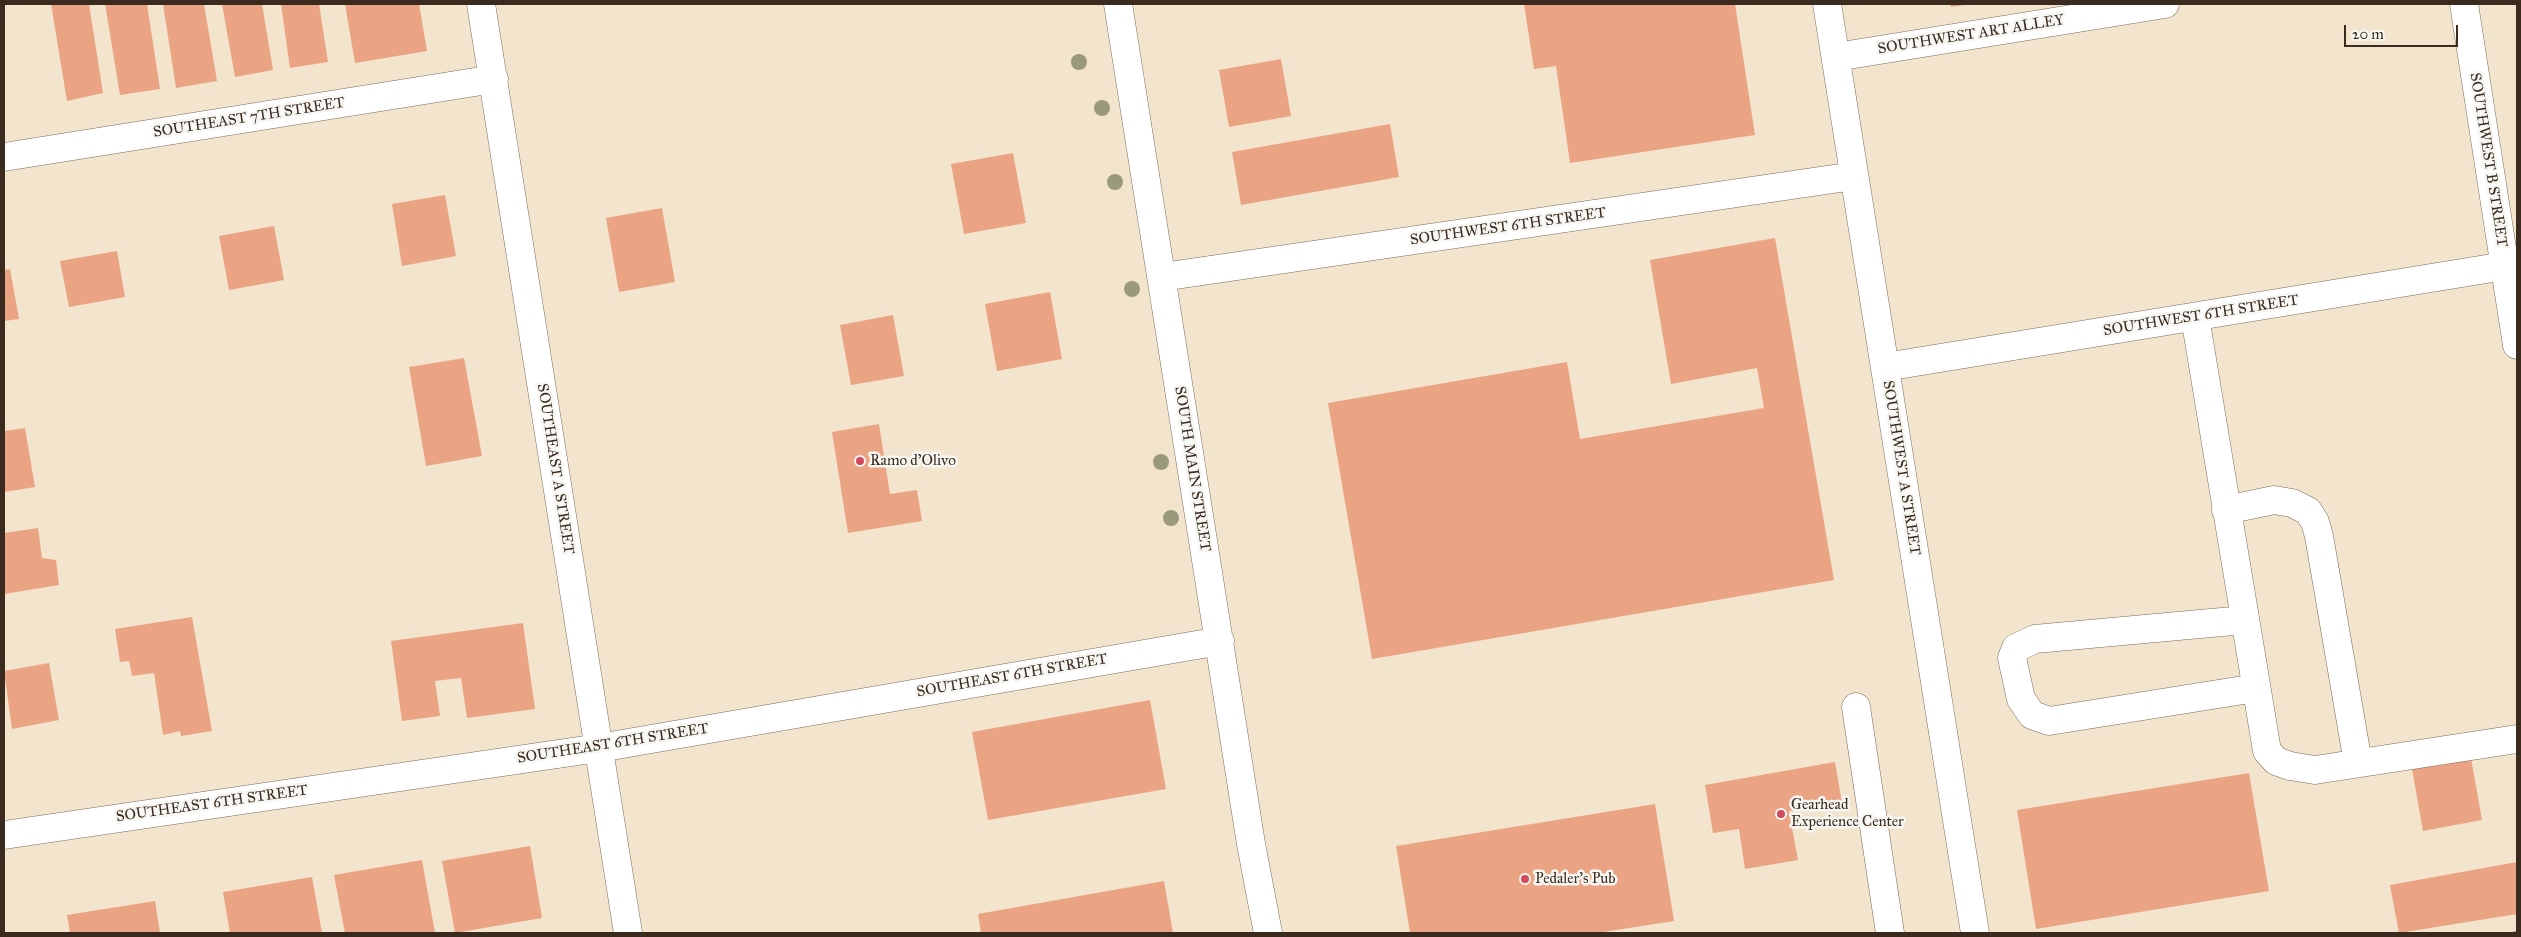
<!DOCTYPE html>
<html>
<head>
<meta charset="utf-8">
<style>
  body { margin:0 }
  #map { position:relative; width:2521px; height:937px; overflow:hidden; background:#f3e4cd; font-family:"IM FELL Great Primer",serif }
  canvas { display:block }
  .frame { position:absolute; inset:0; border:5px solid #3b2a1e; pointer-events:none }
  .scale { position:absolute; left:2344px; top:25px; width:114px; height:22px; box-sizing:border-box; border:2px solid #3b2a1e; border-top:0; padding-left:6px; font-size:15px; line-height:18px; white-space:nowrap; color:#3b2a1e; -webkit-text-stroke:4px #f6f6f2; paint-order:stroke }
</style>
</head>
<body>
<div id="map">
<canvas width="2521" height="937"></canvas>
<div class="frame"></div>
<div class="scale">20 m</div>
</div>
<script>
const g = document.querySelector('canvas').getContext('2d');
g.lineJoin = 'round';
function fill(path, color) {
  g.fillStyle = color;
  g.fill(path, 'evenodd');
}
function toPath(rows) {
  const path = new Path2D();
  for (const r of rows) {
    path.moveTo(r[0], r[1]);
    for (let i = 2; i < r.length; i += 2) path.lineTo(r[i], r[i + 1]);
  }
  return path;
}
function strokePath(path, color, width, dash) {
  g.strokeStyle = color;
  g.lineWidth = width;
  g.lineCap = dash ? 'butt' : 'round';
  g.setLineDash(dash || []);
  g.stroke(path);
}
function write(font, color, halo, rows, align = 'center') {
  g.font = font + ' "IM FELL Great Primer",serif';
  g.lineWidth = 5;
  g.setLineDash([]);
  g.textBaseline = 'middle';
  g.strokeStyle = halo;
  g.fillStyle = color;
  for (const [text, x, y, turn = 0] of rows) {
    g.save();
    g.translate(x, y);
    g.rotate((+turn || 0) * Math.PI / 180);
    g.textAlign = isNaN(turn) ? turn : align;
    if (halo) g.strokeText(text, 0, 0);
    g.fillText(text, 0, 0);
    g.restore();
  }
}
fill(toPath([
  [51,4,89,4,103,93,67,101],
  [105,4,147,4,160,89,120,95],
  [163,4,204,4,217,81,176,88],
  [222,4,262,4,273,70,235,77],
  [281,4,319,4,328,62,290,68],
  [345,4,419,4,427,51,355,63],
  [1524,4,1735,4,1755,135,1570,163,1556,66,1534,69],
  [1950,4,1964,4,1964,5,1951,7],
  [1281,59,1291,116,1229,127,1219,70],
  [1390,124,1399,177,1241,205,1232,152],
  [1013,153,1026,223,964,234,951,164],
  [445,195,456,256,402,266,392,204],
  [662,208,675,282,619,292,606,218],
  [274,226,284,280,229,290,219,236],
  [1775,238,1834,580,1372,659,1328,403,1567,362,1580,439,1764,408,1757,368,1671,384,1650,260],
  [117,251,125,297,69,307,60,261],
  [10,269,19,319,4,321,4,270],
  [1050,292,1062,359,997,371,985,304],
  [893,315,904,376,851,385,840,325],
  [464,358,482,456,426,466,409,367],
  [879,424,890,494,917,490,922,521,848,533,832,432],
  [25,428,35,487,4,492,4,431],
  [38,528,42,558,56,560,59,585,4,594,4,533],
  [192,617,212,731,181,736,180,731,163,735,154,673,132,676,129,661,120,662,115,629],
  [523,623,535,709,467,718,461,678,435,681,440,716,402,721,391,641],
  [49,663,59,720,12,729,4,671],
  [1150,700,1166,789,988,820,972,732],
  [2471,758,2482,820,2423,831,2412,769],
  [1835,762,1842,803,1789,811,1798,860,1745,869,1739,829,1713,833,1705,785],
  [2249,773,2269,891,2036,929,2017,810],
  [1655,804,1674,921,1597,933,1410,933,1396,846],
  [530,846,542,918,455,933,442,861],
  [422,860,435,933,345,933,334,875],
  [2517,862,2517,914,2399,933,2390,885],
  [312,877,322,933,230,933,223,892],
  [1164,881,1173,933,981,933,978,914],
  [155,901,160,933,70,933,67,915]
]), '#eaa484');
const minor = toPath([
  [481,4,628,933],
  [1118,4,1251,844,1268,933],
  [1827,4,1975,933],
  [2464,4,2517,345],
  [1836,57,2165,4],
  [4,157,494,79],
  [1162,277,1854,176],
  [2195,317,2267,751,2276,761,2290,766,2315,770,2517,739],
  [1885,367,2517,264],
  [2226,510,2274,500,2292,503,2308,511,2315,522,2319,536,2358,763],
  [2244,620,2035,639,2016,648,2012,658,2021,699,2032,715,2049,721,2256,688],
  [1856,707,1890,933],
  [4,835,599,748,1220,641]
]);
strokePath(minor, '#7b6b5b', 29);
strokePath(toPath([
  [2513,933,2517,933]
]), '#7b6b5b', 3, [4, 4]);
strokePath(minor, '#fff', 28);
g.fillStyle = '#9a987d';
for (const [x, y] of [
  [1079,62],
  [1102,108],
  [1115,182],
  [1132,289],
  [1161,462],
  [1171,518]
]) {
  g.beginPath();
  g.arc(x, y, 8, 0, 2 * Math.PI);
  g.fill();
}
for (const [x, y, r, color] of [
  [860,461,5,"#d1495b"],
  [1781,814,5,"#d1495b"],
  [1525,879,5,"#d1495b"]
]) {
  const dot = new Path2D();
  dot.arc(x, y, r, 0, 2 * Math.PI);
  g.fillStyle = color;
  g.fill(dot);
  strokePath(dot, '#f6f6f2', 2);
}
write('15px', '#3b2a1e', '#f6f6f2', [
  ["SOUTHWEST ART ALLEY",1971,35,-9],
  ["SOUTHEAST 7TH STREET",249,118,-9],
  ["SOUTHWEST B STREET",2488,160,81],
  ["SOUTHWEST 6TH STREET",1508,227,-8],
  ["SOUTHWEST 6TH STREET",2201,316,-9],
  ["SOUTHWEST A STREET",1901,468,81],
  ["SOUTHEAST A STREET",555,469,81],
  ["SOUTH MAIN STREET",1192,469,81],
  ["SOUTHEAST 6TH STREET",1012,676,-10],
  ["SOUTHEAST 6TH STREET",613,744,-9],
  ["SOUTHEAST 6TH STREET",212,804,-8]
]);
write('15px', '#3b2a1e', '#f6f6f2', [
  ["Ramo d'Olivo",870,461],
  ["Gearhead",1791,805],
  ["Experience Center",1791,822],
  ["Pedaler's Pub",1535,879]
], 'left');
</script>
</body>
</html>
